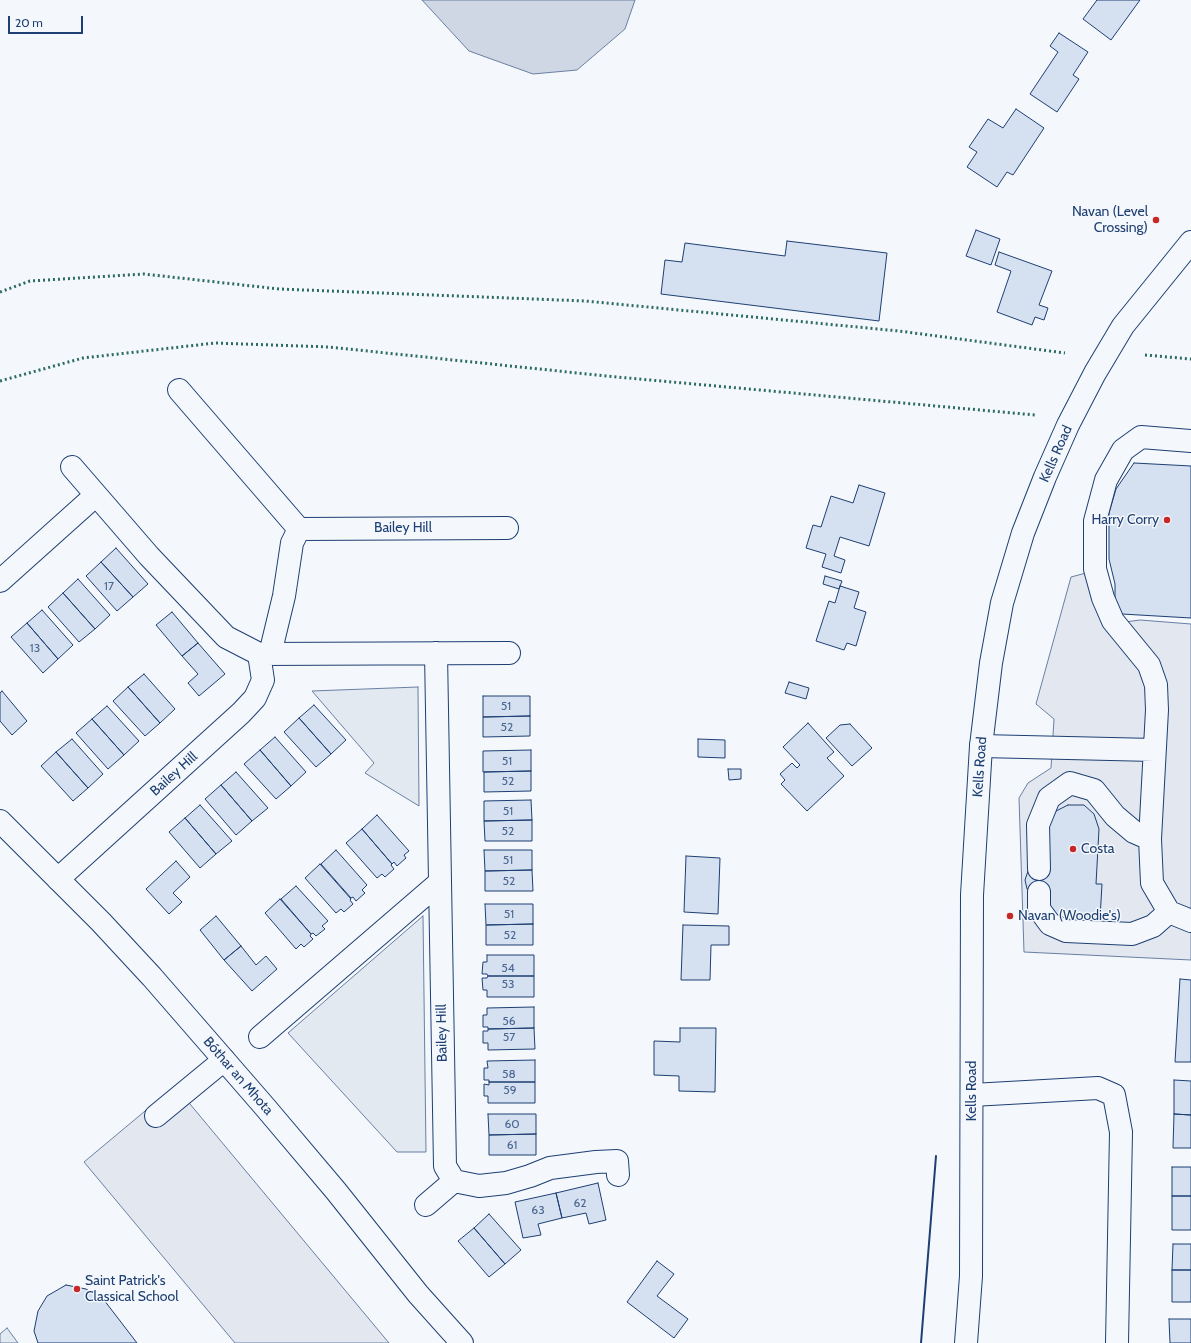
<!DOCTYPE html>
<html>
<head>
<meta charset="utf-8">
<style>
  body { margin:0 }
  #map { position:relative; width:1191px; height:1343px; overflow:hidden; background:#f4f7fb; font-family:Cabin,sans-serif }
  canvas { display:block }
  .scale { position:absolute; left:8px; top:16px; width:75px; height:18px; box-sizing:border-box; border:2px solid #1d3f73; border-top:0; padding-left:5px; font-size:12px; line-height:14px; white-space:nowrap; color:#1d3f73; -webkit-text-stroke:3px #f4f7fb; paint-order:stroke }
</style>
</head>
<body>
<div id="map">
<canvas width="1191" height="1343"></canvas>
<div class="scale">20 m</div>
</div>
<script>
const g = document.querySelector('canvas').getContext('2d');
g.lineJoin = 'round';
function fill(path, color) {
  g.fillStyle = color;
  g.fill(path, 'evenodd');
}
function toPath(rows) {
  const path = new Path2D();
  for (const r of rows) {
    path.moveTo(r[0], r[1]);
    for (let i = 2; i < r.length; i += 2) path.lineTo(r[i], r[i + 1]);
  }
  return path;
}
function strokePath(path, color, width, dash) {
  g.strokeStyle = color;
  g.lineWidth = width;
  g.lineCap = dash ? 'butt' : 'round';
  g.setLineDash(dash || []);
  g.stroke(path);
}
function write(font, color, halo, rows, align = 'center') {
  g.font = font + ' Cabin,sans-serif';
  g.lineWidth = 3;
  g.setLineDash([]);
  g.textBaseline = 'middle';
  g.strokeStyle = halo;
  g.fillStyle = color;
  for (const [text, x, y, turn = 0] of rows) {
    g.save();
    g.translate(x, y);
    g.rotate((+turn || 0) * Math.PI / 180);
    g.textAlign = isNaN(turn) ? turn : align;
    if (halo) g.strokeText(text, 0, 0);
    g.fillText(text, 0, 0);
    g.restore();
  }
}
const green = toPath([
  [418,687,419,806,365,773,374,763,312,691,418,687],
  [423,916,426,1152,397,1152,288,1033,423,916],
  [7,1328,18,1343,0,1343,0,1334,7,1328]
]);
fill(green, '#e3e9f0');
strokePath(green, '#687fa3', 1);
const parking = toPath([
  [1086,573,1125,622,1140,620,1191,624,1191,960,1024,952,1019,798,1028,783,1051,768,1054,719,1036,704,1071,577,1086,573],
  [175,1086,389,1343,235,1343,84,1162,175,1086]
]);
fill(parking, '#e3e8f0');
strokePath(parking, '#687fa3', 1);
const water = toPath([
  [422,0,635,0,625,29,577,70,533,74,469,51,422,0]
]);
fill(water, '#cfd7e4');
strokePath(water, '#687fa3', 1);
const building = toPath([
  [1097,0,1140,0,1111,40,1083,19,1097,0],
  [1059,33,1088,52,1073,75,1079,79,1057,112,1030,94,1058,52,1050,46,1059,33],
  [1016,109,1044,128,1013,175,1007,172,997,187,967,167,977,152,969,147,988,119,1003,128,1016,109],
  [976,230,1000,239,991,265,966,256,976,230],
  [787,241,887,253,879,321,661,294,665,260,682,262,685,243,785,256,787,241],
  [999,252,1052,271,1039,305,1048,308,1044,320,1035,317,1032,325,997,312,1011,271,995,265,999,252],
  [1134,463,1191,466,1191,618,1122,614,1115,601,1115,584,1109,559,1109,513,1116,489,1134,463],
  [859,485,885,493,869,546,840,537,834,556,845,560,841,573,822,567,826,554,806,548,813,525,821,527,831,496,853,503,859,485],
  [116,548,148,584,133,597,101,562,116,548],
  [101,562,133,597,117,611,86,576,101,562],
  [825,576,842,581,839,589,823,584,825,576],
  [78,579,110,615,95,629,63,593,78,579],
  [840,586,859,592,854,608,866,612,856,646,847,643,844,650,816,641,829,601,835,603,840,586],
  [63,593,95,629,79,642,48,607,63,593],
  [42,610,73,645,58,659,27,623,42,610],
  [172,612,198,643,182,656,156,625,172,612],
  [27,623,58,659,43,673,11,637,27,623],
  [198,643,225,674,199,696,188,683,198,674,182,656,198,643],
  [144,674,175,709,160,723,128,687,144,674],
  [789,682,809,688,806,699,785,693,789,682],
  [128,687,160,723,145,736,113,701,128,687],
  [2,691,27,721,12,735,0,721,0,693,2,691],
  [483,696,530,696,530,716,483,717,483,696],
  [314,705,346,740,331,754,299,718,314,705],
  [107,706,139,741,124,755,92,719,107,706],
  [530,716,530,736,483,737,483,717,530,716],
  [299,718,331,754,316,767,284,732,299,718],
  [92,719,124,755,108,769,76,733,92,719],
  [808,723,834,752,827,758,844,776,807,811,781,784,785,780,780,774,792,763,797,768,800,765,783,747,808,723],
  [850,724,872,748,852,766,826,738,840,725,850,724],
  [275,737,306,772,291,786,260,750,275,737],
  [72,739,103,774,88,788,56,752,72,739],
  [698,739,725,740,725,758,698,757,698,739],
  [260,750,291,786,276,799,244,764,260,750],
  [531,750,531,771,483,772,483,751,531,750],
  [56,752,88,788,73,801,41,766,56,752],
  [728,769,741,769,741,779,729,780,728,769],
  [531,771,531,791,484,792,484,772,531,771],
  [236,772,268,808,252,821,221,785,236,772],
  [221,785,252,821,236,835,205,799,221,785],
  [531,800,532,820,484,821,484,801,531,800],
  [200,805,232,841,216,854,185,818,200,805],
  [1068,805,1084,805,1094,814,1099,829,1096,884,1102,884,1100,919,1049,917,1034,892,1027,889,1025,880,1028,871,1033,869,1048,826,1056,811,1068,805],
  [377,815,409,851,404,855,406,858,397,866,394,862,392,864,362,829,377,815],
  [185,818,216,854,200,868,169,832,185,818],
  [532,820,532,841,485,841,484,821,532,820],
  [362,829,392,864,391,865,394,869,385,877,382,874,377,878,346,843,362,829],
  [336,850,367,885,362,890,365,893,356,901,353,897,351,898,321,864,336,850],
  [484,850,532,850,532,870,485,871,484,850],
  [686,856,720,858,718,914,684,912,686,856],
  [176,861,190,877,173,893,182,902,169,914,146,889,176,861],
  [320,864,351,899,350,900,353,904,344,912,341,909,336,913,305,878,320,864],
  [532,870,533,891,485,891,485,871,532,870],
  [296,886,328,921,322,926,325,929,316,936,313,933,311,934,281,899,296,886],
  [280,899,311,934,310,936,313,939,304,947,301,944,296,949,265,913,280,899],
  [485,904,533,904,533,924,486,925,485,904],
  [216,916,241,946,224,960,200,930,216,916],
  [533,924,533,945,486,945,486,925,533,924],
  [683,925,729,926,729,945,711,945,710,980,681,980,683,925],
  [241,946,256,965,266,956,277,969,252,991,224,960,241,946],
  [487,955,534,955,534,976,488,976,487,974,482,974,483,962,487,962,487,955],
  [488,976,534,976,534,997,487,997,487,990,483,990,482,978,487,978,488,976],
  [1180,979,1191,980,1191,1062,1175,1062,1180,979],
  [534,1007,534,1028,488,1029,488,1027,483,1027,483,1015,487,1015,487,1008,534,1007],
  [534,1028,535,1049,488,1050,488,1043,483,1043,483,1031,488,1031,488,1029,534,1028],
  [680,1028,716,1028,715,1092,679,1091,679,1076,654,1075,654,1041,680,1042,680,1028],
  [535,1060,535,1082,489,1082,489,1080,484,1080,484,1068,488,1068,487,1061,535,1060],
  [1174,1080,1191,1081,1191,1115,1174,1114,1174,1080],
  [489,1082,535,1082,535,1103,488,1103,488,1096,484,1096,484,1084,489,1085,489,1082],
  [488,1114,536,1114,536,1134,489,1135,488,1114],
  [1174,1114,1191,1115,1191,1148,1173,1148,1174,1114],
  [536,1134,536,1155,489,1155,489,1135,536,1134],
  [1172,1167,1191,1167,1191,1196,1172,1196,1172,1167],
  [598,1183,606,1220,589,1224,586,1213,562,1218,556,1193,598,1183],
  [556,1193,562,1218,538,1224,541,1235,523,1238,515,1202,556,1193],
  [1172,1196,1191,1196,1191,1230,1172,1230,1172,1196],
  [489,1214,521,1250,505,1264,474,1228,489,1214],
  [474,1228,505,1264,489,1277,458,1241,474,1228],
  [1173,1244,1191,1244,1191,1270,1172,1270,1173,1244],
  [657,1261,674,1274,657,1296,688,1319,674,1338,627,1302,657,1261],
  [1172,1270,1191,1270,1191,1302,1172,1302,1172,1270],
  [66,1285,86,1289,104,1300,137,1343,38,1343,34,1331,38,1311,47,1296,66,1285],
  [1169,1319,1191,1319,1191,1343,1170,1343,1169,1319]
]);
fill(building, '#d5e0f0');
strokePath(building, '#1d3f73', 1);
const minor = toPath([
  [179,390,299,529],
  [1191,441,1141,437,1123,450,1106,480,1095,521,1095,569,1103,598,1113,621,1149,665,1156,685,1157,710,1150,839,1152,883,1169,912,1191,921],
  [72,467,149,556,226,637,259,654],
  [0,581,96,495],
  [436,653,445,1166,454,1181,479,1186,506,1183,530,1176,550,1168,596,1162,617,1161,618,1175],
  [270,654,284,596,292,543,299,529,507,528],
  [981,746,1154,750],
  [1039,869,1038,825,1049,798,1070,783,1094,790,1115,816,1134,832,1150,839],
  [58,879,241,713,255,698,263,680,259,654,509,653],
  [1039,892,1039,909,1050,924,1066,931,1132,934,1153,926,1169,912],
  [260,1037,440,882],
  [972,1095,1098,1088,1114,1095,1121,1132,1117,1343],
  [156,1116,224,1060],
  [426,1205,454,1181]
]);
const major = toPath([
  [0,821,101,922,152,977,265,1107,336,1191,418,1294,462,1343],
  [966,1343,971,1276,972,895,981,746,991,663,1002,603,1023,533,1045,477,1068,425,1095,373,1123,326,1191,242]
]);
strokePath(minor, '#1d3f73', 24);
strokePath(major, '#1d3f73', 24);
strokePath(minor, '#f4f7fb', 22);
strokePath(major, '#f4f7fb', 22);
strokePath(toPath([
  [0,292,30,281,144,274,279,289,585,301,899,331,1065,353],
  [1145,355,1191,359],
  [0,381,83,358,215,343,329,347,606,376,1035,415]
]), '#2c6c60', 3, [2, 3]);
strokePath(toPath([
  [921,1343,936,1156]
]), '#1d3f73', 2);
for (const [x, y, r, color] of [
  [1156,220,4,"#c62828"],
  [1167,520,4,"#c62828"],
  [1073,849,4,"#c62828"],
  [1010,916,4,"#c62828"],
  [77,1289,4,"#c62828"]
]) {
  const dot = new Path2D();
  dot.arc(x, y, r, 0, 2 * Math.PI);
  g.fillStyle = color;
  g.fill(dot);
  strokePath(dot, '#f4f7fb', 1.5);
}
write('12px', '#4b6792', null, [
  ["17",109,586],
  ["13",35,648],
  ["51",506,706],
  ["52",507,727],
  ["51",507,761],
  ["52",508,781],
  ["51",508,811],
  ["52",508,831],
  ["51",508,860],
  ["52",509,881],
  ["51",509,914],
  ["52",510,935],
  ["54",508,968],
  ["53",508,984],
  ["56",509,1021],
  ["57",509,1037],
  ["58",509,1074],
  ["59",510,1090],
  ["60",512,1124],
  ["61",512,1145],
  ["62",580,1203],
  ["63",538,1210]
]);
write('14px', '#1d3f73', '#f4f7fb', [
  ["Navan (Level",1148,212,"right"],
  ["Crossing)",1148,228,"right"],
  ["Harry Corry",1159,520,"right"],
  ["Costa",1081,849],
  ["Navan (Woodie's)",1018,916],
  ["Saint Patrick's",85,1281],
  ["Classical School",85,1297]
], 'left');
write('14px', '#1d3f73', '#f4f7fb', [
  ["Kells Road",1056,454,-66],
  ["Bailey Hill",403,528],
  ["Kells Road",980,767,-86],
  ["Bailey Hill",174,774,-42],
  ["Bailey Hill",442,1033,-91],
  ["Bóthar an Mhota",238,1076,49],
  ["Kells Road",972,1091,-90]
]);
</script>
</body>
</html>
